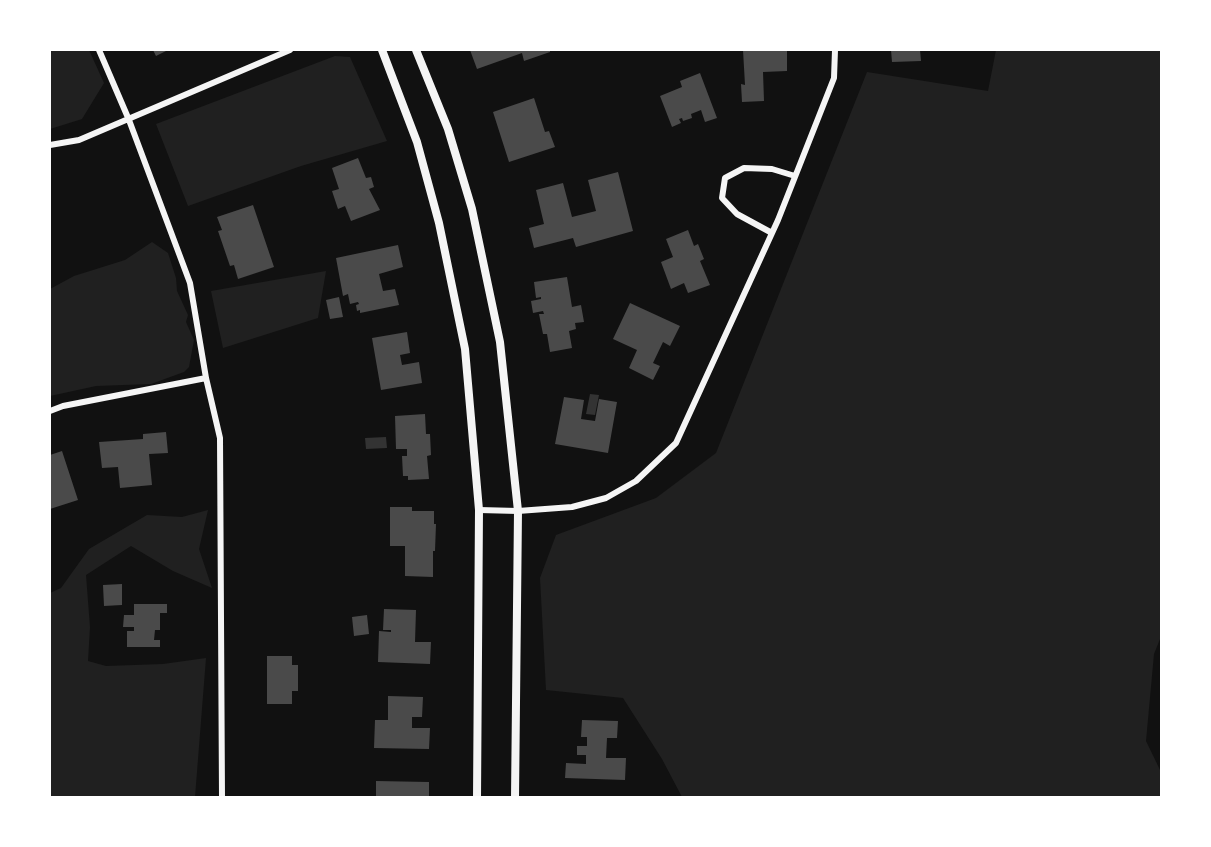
<!DOCTYPE html>
<html>
<head>
<meta charset="utf-8">
<style>
  body { margin:0 }
  #map { position:relative; width:1211px; height:847px; overflow:hidden; background:#111; font-family:"Open Sans",sans-serif }
  canvas { display:block }
  .frame { position:absolute; inset:0; border:51px solid #fff; pointer-events:none }
</style>
</head>
<body>
<div id="map">
<canvas width="1211" height="847"></canvas>
<div class="frame"></div>
</div>
<script>
const g = document.querySelector('canvas').getContext('2d');
g.lineJoin = 'round';
function fill(path, color) {
  g.fillStyle = color;
  g.fill(path, 'evenodd');
}
function toPath(rows) {
  const path = new Path2D();
  for (const r of rows) {
    path.moveTo(r[0], r[1]);
    for (let i = 2; i < r.length; i += 2) path.lineTo(r[i], r[i + 1]);
  }
  return path;
}
function strokePath(path, color, width, dash) {
  g.strokeStyle = color;
  g.lineWidth = width;
  g.lineCap = dash ? 'butt' : 'round';
  g.setLineDash(dash || []);
  g.stroke(path);
}
fill(toPath([
  [50,50,89,50,104,83,82,119,50,129],
  [996,50,1161,50,1162,634,1154,654,1146,741,1161,772,1161,797,682,797,662,759,623,698,546,690,540,578,556,535,656,498,716,453,867,72,988,91],
  [335,56,350,57,387,141,301,166,188,206,156,124],
  [152,242,168,253,176,278,177,291,188,315,186,322,194,340,189,367,184,372,151,384,96,386,50,396,50,289,74,276,125,260],
  [326,271,318,318,223,348,211,291],
  [208,510,199,549,212,588,173,571,131,546,86,575,90,627,88,661,106,666,163,664,206,658,195,797,50,797,50,593,61,588,89,549,147,515,182,517]
]), '#202020');
fill(toPath([
  [590,394,599,395,595,415,586,414],
  [386,437,387,448,366,449,365,438]
]), '#333');
fill(toPath([
  [153,50,168,50,156,56],
  [470,50,550,50,550,52,524,61,522,53,477,69],
  [743,50,787,50,787,71,763,72,764,101,742,102,741,84,745,85],
  [891,50,920,50,921,61,892,62],
  [700,73,717,118,705,122,701,110,691,114,692,118,683,121,682,118,679,119,681,123,672,127,660,96,682,87,680,81],
  [534,98,545,132,549,131,555,147,509,162,493,112],
  [358,158,366,178,371,177,374,187,369,189,380,210,351,221,345,206,338,209,332,191,339,189,332,168],
  [618,172,633,231,576,247,573,238,534,248,529,228,544,224,536,190,563,183,572,217,596,211,588,180],
  [253,205,274,267,238,279,234,265,230,266,218,231,222,230,217,217],
  [688,230,694,246,698,244,704,259,700,261,710,285,688,293,684,283,671,289,661,262,673,257,666,239],
  [398,245,403,267,379,274,383,291,395,289,399,305,360,313,360,310,357,311,356,305,359,304,358,302,350,304,348,294,343,296,336,258],
  [567,277,572,307,581,305,584,322,575,323,576,329,569,331,572,348,550,352,547,334,543,334,539,314,544,314,543,311,533,313,531,301,541,299,541,297,536,298,534,282],
  [339,297,343,317,330,319,326,300],
  [630,303,680,326,670,346,663,342,653,363,660,366,653,380,629,368,637,350,613,339],
  [407,332,410,353,400,355,402,365,419,362,422,383,381,390,372,338],
  [564,397,584,400,581,419,595,421,599,399,617,402,608,453,555,444],
  [425,414,426,434,430,434,431,455,427,456,429,479,408,480,408,476,403,476,402,456,407,456,407,449,396,449,395,416],
  [166,432,168,453,149,454,152,485,120,488,118,467,102,468,99,442,143,439,143,434],
  [62,451,78,500,50,509,50,455],
  [390,507,412,507,412,511,434,511,434,524,436,524,435,551,433,551,433,577,405,576,405,546,390,546],
  [122,584,122,605,104,606,103,585],
  [134,604,167,604,167,613,160,613,160,630,155,630,154,640,160,640,160,647,127,647,127,631,134,631,134,627,123,627,124,615,134,615],
  [384,609,416,610,415,642,431,642,430,664,378,662,379,631,391,632,391,630,383,630],
  [367,615,369,634,354,636,352,617],
  [267,656,292,656,292,665,298,665,298,691,292,691,292,704,267,704],
  [388,696,423,697,422,717,412,717,412,728,430,728,429,749,374,748,375,720,388,720],
  [582,720,618,721,617,738,607,738,606,758,626,758,625,780,565,778,566,763,586,764,586,755,577,755,577,746,587,746,587,737,581,737],
  [376,781,429,782,429,798,376,797]
]), '#4a4a4a');
strokePath(toPath([
  [99,50,129,120,190,283,206,378,220,438,222,798],
  [50,145,79,140,290,50],
  [772,233,737,214,722,198,725,178,744,168,772,169,795,176],
  [50,411,63,406,206,378],
  [479,510,518,511,572,507,606,498,636,481,676,443,778,220,834,78,835,50]
]), '#f5f5f5', 6);
strokePath(toPath([
  [382,50,417,142,439,223,465,349,479,510,477,798],
  [416,50,448,129,472,209,500,342,518,511,515,798]
]), '#f5f5f5', 8);
</script>
</body>
</html>
